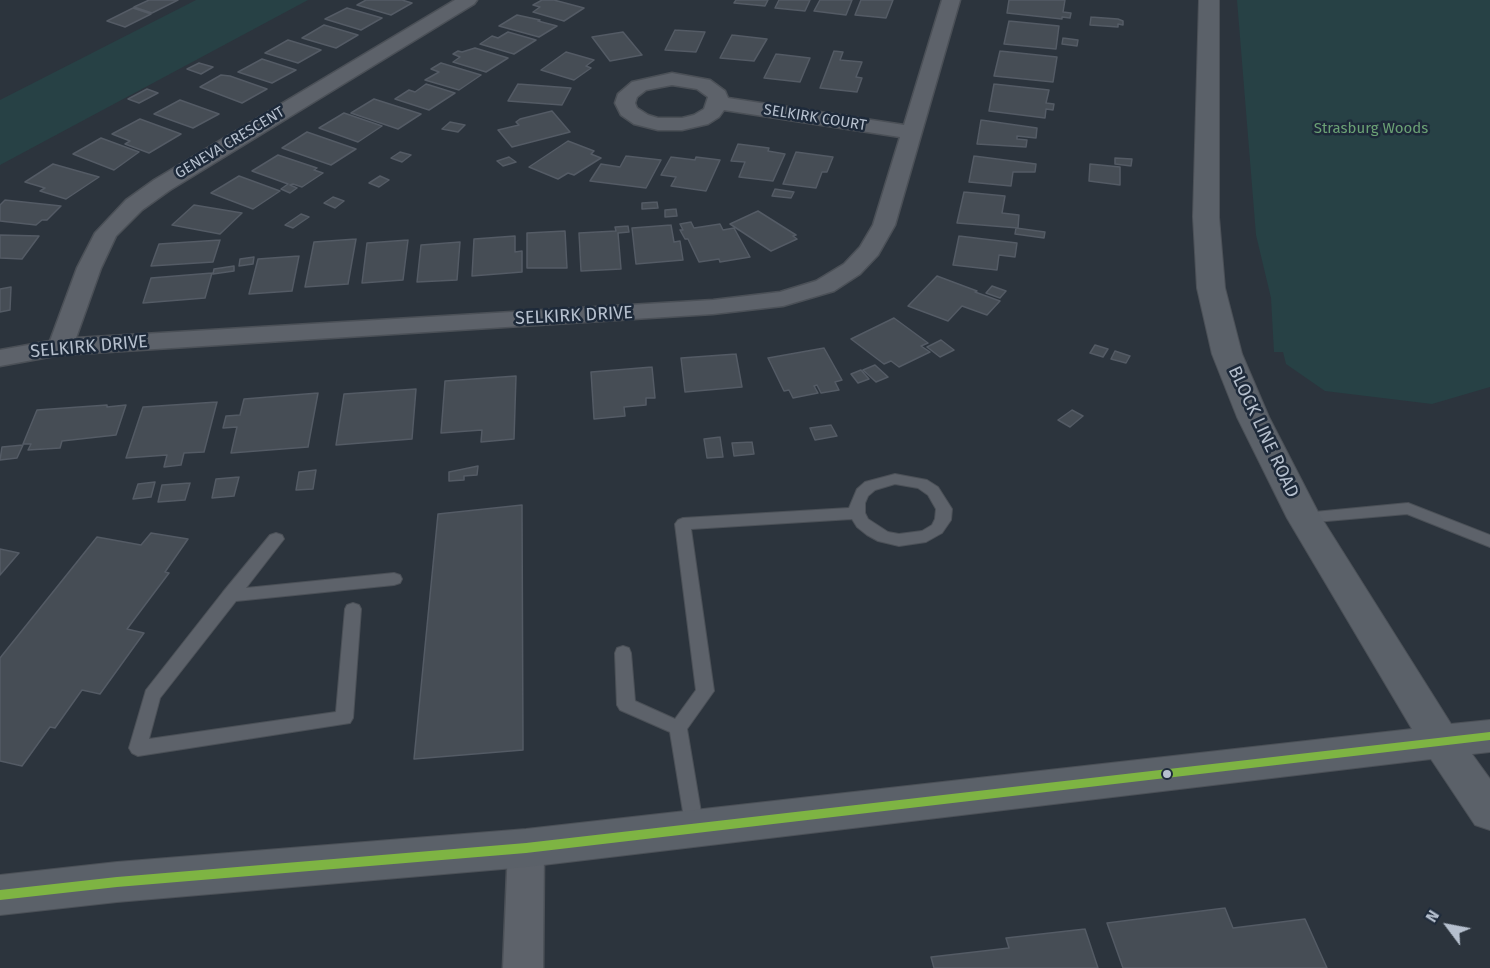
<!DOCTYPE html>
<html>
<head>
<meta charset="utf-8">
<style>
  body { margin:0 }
  #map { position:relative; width:1490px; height:968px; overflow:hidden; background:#2c343d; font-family:"Fira Sans",sans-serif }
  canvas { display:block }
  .north { position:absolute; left:1418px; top:896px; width:60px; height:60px; -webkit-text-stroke:4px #1e2a3a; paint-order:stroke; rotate:302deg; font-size:16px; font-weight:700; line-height:24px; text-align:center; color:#b6c0ce }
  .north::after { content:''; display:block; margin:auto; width:21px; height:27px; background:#b6c0ce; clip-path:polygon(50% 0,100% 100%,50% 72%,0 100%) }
</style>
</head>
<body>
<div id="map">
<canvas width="1490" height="968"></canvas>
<div class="north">N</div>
</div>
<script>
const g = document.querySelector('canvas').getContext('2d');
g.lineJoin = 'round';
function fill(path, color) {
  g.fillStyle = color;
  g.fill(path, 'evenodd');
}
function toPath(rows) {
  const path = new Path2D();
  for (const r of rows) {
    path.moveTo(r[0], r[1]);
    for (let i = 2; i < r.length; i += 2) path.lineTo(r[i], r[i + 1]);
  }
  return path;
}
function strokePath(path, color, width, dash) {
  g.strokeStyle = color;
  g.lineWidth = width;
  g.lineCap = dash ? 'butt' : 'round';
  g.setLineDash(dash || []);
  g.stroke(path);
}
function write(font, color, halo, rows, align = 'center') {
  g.font = font + ' "Fira Sans",sans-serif';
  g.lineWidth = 5;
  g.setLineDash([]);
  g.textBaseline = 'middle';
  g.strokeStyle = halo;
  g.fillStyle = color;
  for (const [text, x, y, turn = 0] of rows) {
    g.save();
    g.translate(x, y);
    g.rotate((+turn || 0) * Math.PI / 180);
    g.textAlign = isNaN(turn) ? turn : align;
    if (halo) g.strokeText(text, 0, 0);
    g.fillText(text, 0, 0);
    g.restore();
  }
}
fill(toPath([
  [196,0,308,0,0,165,0,100],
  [1237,0,1490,0,1490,387,1432,404,1325,391,1286,364,1283,352,1274,352,1271,298,1256,235]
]), '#274145');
const building = toPath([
  [149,0,178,0,152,13,134,7,149,0],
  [366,0,402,0,412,3,391,15,357,5,366,0],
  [542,0,554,0,584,8,564,21,533,12,540,7,533,5,542,0],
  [736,0,768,0,765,6,734,3,736,0],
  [779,0,810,0,805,11,775,8,779,0],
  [820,0,852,0,846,15,814,11,820,0],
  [861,0,893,0,886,18,855,15,861,0],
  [1009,0,1065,0,1063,12,1071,13,1070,18,1062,17,1062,19,1007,13,1009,0],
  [133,8,151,14,125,27,107,21,133,8],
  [347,8,382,18,361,30,325,19,347,8],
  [517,15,540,20,538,21,557,26,539,37,499,26,517,15],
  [1091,17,1118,19,1123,21,1123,25,1118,24,1118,27,1090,25,1091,17],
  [1009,21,1059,26,1056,49,1004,44,1009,21],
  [324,25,358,35,336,48,302,38,324,25],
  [675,30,705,32,696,52,665,50,675,30],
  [508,32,536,40,514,54,480,44,492,36,498,38,508,32],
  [623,32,642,55,610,61,592,37,623,32],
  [732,35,767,39,754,61,720,58,732,35],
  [1063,38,1078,40,1077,46,1062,44,1063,38],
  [288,40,321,50,298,63,265,53,288,40],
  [475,48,508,58,486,72,453,62,460,57,453,54,458,51,462,52,475,48],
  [834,51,843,52,840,60,862,62,856,77,862,78,857,92,820,88,834,51],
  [1000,51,1057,57,1053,82,994,76,1000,51],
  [566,52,594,60,586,66,591,68,574,80,541,70,566,52],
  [776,54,810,58,800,82,764,78,776,54],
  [262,59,296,70,272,83,238,72,262,59],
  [199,63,213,67,201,74,187,69,199,63],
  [441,63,481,75,459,90,425,80,439,72,431,69,441,63],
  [221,75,230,76,267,89,242,103,200,87,221,75],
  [426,84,455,93,429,110,395,99,409,90,415,92,426,84],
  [518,84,571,88,562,105,508,101,518,84],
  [994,84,1049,90,1046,103,1054,104,1053,110,1046,109,1045,118,989,111,994,84],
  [147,89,158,93,139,103,128,99,147,89],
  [374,99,421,114,398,129,351,113,374,99],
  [180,100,219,114,193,128,154,114,180,100],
  [552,111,570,132,512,147,498,130,519,125,516,122,520,119,552,111],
  [344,113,382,126,358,142,319,128,344,113],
  [140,119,181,134,149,153,125,144,130,141,112,134,140,119],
  [981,120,1037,128,1036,138,1017,136,1017,139,1027,140,1026,147,977,144,981,120],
  [450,122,465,125,458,132,442,129,450,122],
  [307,132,356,149,331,165,282,148,307,132],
  [101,138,139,152,114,170,73,154,101,138],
  [568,141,594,151,591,154,601,158,574,175,568,173,558,179,529,167,568,141],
  [738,144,769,148,768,151,785,154,773,181,739,177,745,162,731,161,738,144],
  [400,152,411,155,402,162,391,158,400,152],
  [796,152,833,157,827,172,822,172,816,188,783,184,796,152],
  [278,155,317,168,314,170,323,173,302,187,293,184,290,185,297,188,290,193,281,189,288,184,252,171,278,155],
  [626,156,661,160,646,188,590,181,601,164,620,167,626,156],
  [974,156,1036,164,1035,172,1013,172,1011,186,969,182,974,156],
  [509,157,516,162,503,166,497,161,509,157],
  [671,157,695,160,696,157,720,160,706,191,671,186,676,177,661,175,671,157],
  [1115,158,1132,159,1131,166,1115,164,1115,158],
  [53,164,99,177,66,199,40,191,45,188,25,182,53,164],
  [1090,164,1120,167,1120,185,1089,181,1090,164],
  [239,176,280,191,253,209,211,193,239,176],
  [380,176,389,180,379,187,369,183,380,176],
  [775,189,794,192,791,198,772,196,775,189],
  [964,192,1005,196,1002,213,1019,215,1018,228,957,223,964,192],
  [333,197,344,201,335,208,324,203,333,197],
  [5,200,61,206,47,220,42,220,36,225,0,221,0,205,5,200],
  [657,202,658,208,642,209,642,203,657,202],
  [194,205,242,213,220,234,172,225,194,205],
  [676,209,677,216,665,217,665,210,676,209],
  [758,211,796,235,793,236,797,239,771,251,730,224,758,211],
  [301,214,309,217,293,228,285,225,301,214],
  [691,222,694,228,720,224,723,230,734,228,750,257,720,262,719,259,699,262,688,239,685,239,680,230,683,230,680,224,691,222],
  [671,225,674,242,680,241,683,260,636,264,632,228,671,225],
  [628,226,629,232,618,233,621,269,581,271,579,233,616,231,615,227,628,226],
  [1016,228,1045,232,1044,238,1015,234,1016,228],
  [565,231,567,268,527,268,527,233,565,231],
  [0,235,39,236,22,259,0,258,0,235],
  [515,236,515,252,522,251,522,272,472,276,474,239,515,236],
  [959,236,1017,243,1015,257,999,255,997,270,953,265,959,236],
  [356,239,348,284,305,287,314,242,356,239],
  [220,240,213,262,151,266,159,244,220,240],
  [408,240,403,280,362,283,367,243,408,240],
  [460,242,457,280,417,282,421,245,460,242],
  [299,256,292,291,249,294,258,259,299,256],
  [254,257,253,264,239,266,240,259,254,257],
  [234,266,234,271,213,274,214,269,234,266],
  [212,273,205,298,143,303,151,278,212,273],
  [937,276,977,291,975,292,1000,301,987,315,962,306,948,321,908,306,937,276],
  [992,286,1006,291,1000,298,986,293,992,286],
  [11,287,10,310,0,312,0,289,11,287],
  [894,318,928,343,921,346,930,352,899,367,891,361,884,364,851,339,894,318],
  [941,340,954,350,940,357,927,347,941,340],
  [1095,345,1108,349,1103,357,1090,353,1095,345],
  [824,348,842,380,835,382,839,390,821,393,817,385,814,386,818,393,793,398,789,390,784,391,768,358,824,348],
  [1115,351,1130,356,1126,363,1111,359,1115,351],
  [736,354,742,387,685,392,681,358,736,354],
  [875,365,888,377,876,382,863,370,875,365],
  [652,367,655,398,646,398,646,405,624,407,625,416,594,419,591,372,652,367],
  [861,370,869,379,858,383,851,374,861,370],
  [516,376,514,439,481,442,482,430,441,433,445,381,516,376],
  [416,389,412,439,336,445,344,394,416,389],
  [318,393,308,447,231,453,237,427,223,428,226,416,240,415,244,399,318,393],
  [217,402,204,452,184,453,181,465,164,467,167,455,126,458,143,407,217,402],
  [107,405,107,407,126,405,116,435,62,441,60,448,28,450,31,444,23,444,37,410,107,405],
  [1072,410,1083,416,1070,427,1058,420,1072,410],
  [831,425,837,436,815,440,810,428,831,425],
  [720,437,723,457,707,458,704,439,720,437],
  [752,442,754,454,734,456,732,443,752,442],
  [23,445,17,458,0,460,2,447,23,445],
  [478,466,477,475,464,476,464,480,449,481,449,472,478,466],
  [316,470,313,489,296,490,299,472,316,470],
  [239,477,234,496,212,498,216,479,239,477],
  [155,482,151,497,133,499,138,484,155,482],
  [190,483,185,500,158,502,162,485,190,483],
  [522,505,523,750,414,759,438,514,522,505],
  [151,533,188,539,165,572,169,573,127,629,144,633,100,694,82,690,55,728,50,727,22,766,0,761,0,658,97,537,141,545,151,533],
  [0,549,19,553,0,575,0,549],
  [1225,908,1233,928,1305,919,1327,968,1123,968,1107,923,1225,908],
  [1085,929,1098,968,934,968,931,957,1009,948,1006,938,1085,929]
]);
fill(building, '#464d55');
strokePath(building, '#545b65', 1.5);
const lane = toPath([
  [895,474,927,480,938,487,952,509,951,520,942,533,926,542,899,546,878,541,867,535,857,527,852,519,691,529,714,691,687,729,704,830,701,836,694,838,687,836,670,732,620,710,617,705,615,653,617,648,623,646,629,648,631,653,635,701,675,719,696,690,675,524,678,520,683,518,849,508,857,489,865,482,895,474],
  [895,484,918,488,928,495,936,509,935,519,932,525,922,531,899,534,888,532,868,519,865,513,865,503,868,496,875,490,895,484],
  [1408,503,1490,535,1490,547,1407,514,1304,523,1299,522,1296,518,1299,514,1304,513,1408,503],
  [276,533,282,535,284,539,246,588,394,573,400,575,402,579,400,583,394,585,236,601,160,698,149,739,336,712,345,609,347,605,353,603,359,605,361,609,353,718,350,723,138,756,132,753,129,748,146,690,223,592,270,535,276,533]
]);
const street = toPath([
  [455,0,477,0,474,4,170,190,142,210,116,236,101,268,76,338,713,300,780,292,816,281,844,264,860,247,873,225,900,137,724,110,719,117,708,124,682,130,658,130,634,124,621,115,615,103,618,94,632,82,672,73,710,80,725,91,728,98,904,125,942,0,960,0,895,225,878,255,860,274,834,291,783,306,713,314,60,355,0,366,0,350,50,341,77,268,95,233,126,200,154,180,455,0],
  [672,85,697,89,708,97,704,109,694,115,682,118,658,118,648,115,637,108,635,103,637,97,646,90,672,85],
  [526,832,539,837,544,848,543,968,503,968,508,848,513,837,526,832]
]);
const secondary = toPath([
  [1199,0,1219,0,1219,217,1225,288,1242,354,1269,417,1319,514,1451,724,1490,720,1490,752,1472,754,1490,779,1490,830,1475,825,1431,759,526,867,117,902,0,915,0,875,117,862,526,829,1412,729,1287,518,1237,417,1212,354,1197,288,1193,217,1199,0]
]);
strokePath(lane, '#4b5057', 2);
strokePath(street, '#4b5057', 3);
strokePath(secondary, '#4b5057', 2);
fill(lane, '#5d626a');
fill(street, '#5d626a');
fill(secondary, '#5b6169');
fill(toPath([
  [1490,732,1490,740,526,853,117,887,0,900,0,890,117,877,526,843,1490,732]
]), '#7eb443');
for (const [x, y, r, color] of [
  [1167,774,5,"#b6c0ce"]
]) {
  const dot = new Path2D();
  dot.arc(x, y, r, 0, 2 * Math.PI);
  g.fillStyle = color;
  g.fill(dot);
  strokePath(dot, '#1e2a3a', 2);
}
write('15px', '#b6c0ce', '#1e2a3a', [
  ["SELKIRK COURT",815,118,9],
  ["GENEVA CRESCENT",230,143,-31]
]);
write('15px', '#6ba175', '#1e2a3a', [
  ["Strasburg Woods",1371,129]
]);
write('18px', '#b6c0ce', '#1e2a3a', [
  ["SELKIRK DRIVE",574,316,-3],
  ["SELKIRK DRIVE",89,347,-5],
  ["BLOCK LINE ROAD",1263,432,65]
]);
</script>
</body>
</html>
